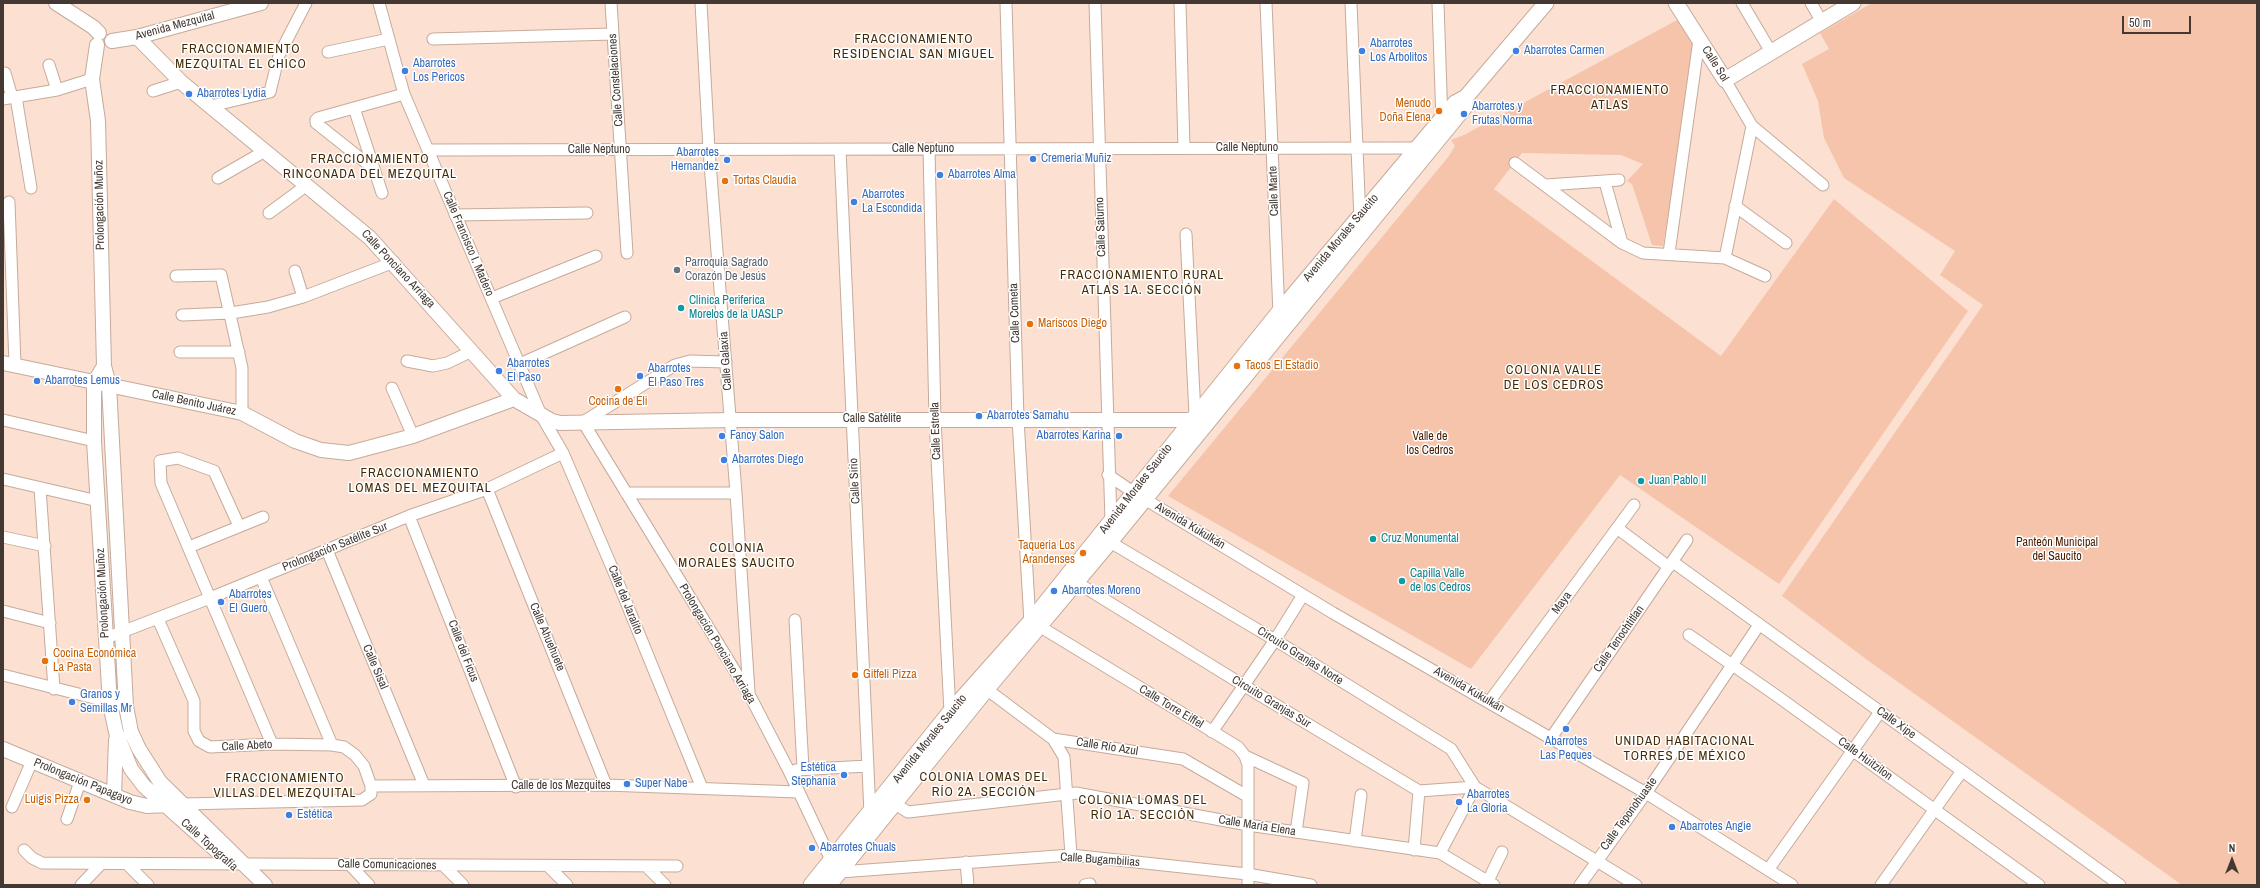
<!DOCTYPE html>
<html>
<head>
<meta charset="utf-8">
<style>
  body { margin:0 }
  #map { position:relative; width:2260px; height:888px; overflow:hidden; background:#fce0d1; font-family:"Archivo Narrow",sans-serif }
  canvas { display:block }
  .frame { position:absolute; inset:0; border:4px solid #433832; pointer-events:none }
  .north { position:absolute; left:2212px; top:840px; width:40px; height:40px; -webkit-text-stroke:3px #fff; paint-order:stroke; rotate:0deg; font-size:11px; font-weight:700; line-height:16px; text-align:center; color:#433832 }
  .north::after { content:''; display:block; margin:auto; width:14px; height:18px; background:#433832; clip-path:polygon(50% 0,100% 100%,50% 72%,0 100%) }
  .scale { position:absolute; left:2122px; top:16px; width:69px; height:18px; box-sizing:border-box; border:2px solid #433832; border-top:0; padding-left:5px; font-size:12px; line-height:14px; white-space:nowrap; color:#433832; -webkit-text-stroke:3px #fff; paint-order:stroke }
</style>
</head>
<body>
<div id="map">
<canvas width="2260" height="888"></canvas>
<div class="frame"></div>
<div class="north">N</div>
<div class="scale">50 m</div>
</div>
<script>
const g = document.querySelector('canvas').getContext('2d');
g.lineJoin = 'round';
function fill(path, color) {
  g.fillStyle = color;
  g.fill(path, 'evenodd');
}
function toPath(rows) {
  const path = new Path2D();
  for (const r of rows) {
    path.moveTo(r[0], r[1]);
    for (let i = 2; i < r.length; i += 2) path.lineTo(r[i], r[i + 1]);
  }
  return path;
}
function strokePath(path, color, width, dash) {
  g.strokeStyle = color;
  g.lineWidth = width;
  g.lineCap = dash ? 'butt' : 'round';
  g.setLineDash(dash || []);
  g.stroke(path);
}
function write(font, color, halo, rows, align = 'center') {
  g.font = font + ' "Archivo Narrow",sans-serif';
  g.lineWidth = 3;
  g.setLineDash([]);
  g.textBaseline = 'middle';
  g.strokeStyle = halo;
  g.fillStyle = color;
  for (const [text, x, y, turn = 0] of rows) {
    g.save();
    g.translate(x, y);
    g.rotate((+turn || 0) * Math.PI / 180);
    g.textAlign = isNaN(turn) ? turn : align;
    if (halo) g.strokeText(text, 0, 0);
    g.fillText(text, 0, 0);
    g.restore();
  }
}
fill(toPath([
  [1872,3,2257,3,2257,885,2182,885,1870,662,1782,596,1983,305,1940,275,1955,251,1844,178,1824,138,1818,101,1802,64,1829,49,1820,33],
  [1679,19,1696,47,1663,246,1652,245,1632,184,1627,181,1643,164,1621,155,1522,153,1494,189,1721,356,1834,199,1968,311,1779,584,1620,475,1471,669,1168,496,1449,156,1455,146,1451,140,1464,135]
]), '#f6c4aa');
const minor = toPath([
  [379,3,404,94,541,415,563,453,613,570,702,788],
  [611,3,627,253],
  [701,3,709,150,736,493,749,692],
  [1006,3,1018,419,1030,622],
  [1095,3,1111,521],
  [1180,3,1184,148],
  [1266,3,1279,314],
  [1351,3,1360,220],
  [1438,3,1442,122],
  [1742,3,1771,52],
  [1811,3,1822,22],
  [433,39,613,34],
  [328,52,389,39],
  [49,65,57,90],
  [5,73,12,97],
  [1725,80,1752,126,1823,185],
  [153,91,181,82],
  [16,97,31,188],
  [3,99,57,90,92,79],
  [211,106,270,92,279,55,306,3],
  [354,108,382,193],
  [840,149,870,813],
  [929,149,935,419,950,712],
  [429,150,1417,148],
  [1515,163,1622,243,1643,253,1725,258,1765,276],
  [374,169,316,123,316,120,318,118,404,94],
  [218,178,265,151],
  [1605,182,1622,243],
  [1546,185,1619,180],
  [9,202,15,365],
  [1735,206,1786,243],
  [269,213,307,185],
  [455,215,587,213],
  [1186,234,1195,415],
  [1669,253,1699,40],
  [1725,258,1752,126],
  [295,271,303,297],
  [176,276,221,275,242,368,242,413],
  [492,298,596,256],
  [182,315,231,313,268,307,303,297,394,262],
  [180,352,239,352],
  [407,361,433,366,447,363,472,351],
  [726,362,690,361,675,365,583,422,749,694,789,771,831,860,840,872,1071,855,1247,874,1311,885],
  [520,364,625,317],
  [392,388,413,436],
  [3,420,94,441],
  [1108,475,1133,492,1333,613,1646,793,1792,885],
  [3,479,98,501],
  [40,488,54,689],
  [487,489,606,785],
  [626,493,736,493],
  [409,516,516,787],
  [239,526,214,471,178,458,160,461,161,483,272,744],
  [1617,528,1669,567],
  [3,537,45,546],
  [1110,542,1275,640,1451,749,1475,787,1636,885],
  [189,547,263,517],
  [327,550,424,785],
  [1673,562,2120,885],
  [261,577,332,745],
  [1076,582,1243,685,1419,791,1475,787],
  [3,611,50,623],
  [158,619,194,701,194,731,199,741,210,747,272,744,332,745,344,747,355,755,364,766,371,786,371,794,362,800,183,804],
  [795,620,803,769],
  [1039,626,1238,747,1245,756,1303,783,1296,832],
  [1689,635,1777,696,2039,885],
  [106,638,210,598,409,516,487,489,563,453],
  [3,675,126,706],
  [981,685,1053,739,1183,759,1247,796],
  [1489,702,1634,505],
  [1212,732,1275,640,1303,595],
  [1551,738,1687,540],
  [1053,739,1064,757,1071,855],
  [1245,756,1248,765,1248,885],
  [796,770,867,766],
  [371,786,606,785,798,792],
  [895,804,908,812,1076,793,1248,825,1440,853,1494,885],
  [12,807,32,761],
  [67,819,80,782],
  [1355,841,1361,795],
  [24,850,32,858,42,863,677,866],
  [1414,850,1419,791],
  [1440,853,1475,787],
  [966,862,968,885],
  [127,864,148,885],
  [350,865,369,885],
  [444,866,463,885],
  [548,866,567,885],
  [646,866,665,885],
  [1768,870,1880,712],
  [81,885,101,864],
  [1085,885,1090,884],
  [1486,885,1502,852],
  [1580,885,1646,793,1759,625],
  [1881,885,1962,771]
]);
const tertiary = toPath([
  [56,3,93,27,99,33],
  [137,37,181,82,370,238,514,399,552,421,560,423,731,420,1191,420,1198,426],
  [112,41,137,37,261,3],
  [97,45,92,79,98,121,104,366,109,385,126,706,131,732,139,749,160,782,265,885],
  [3,363,242,413,295,441,321,450,349,453,413,436,514,399],
  [104,366,94,383,94,441,110,704,116,732,131,769,144,786,226,859],
  [3,749,130,802,147,806,169,805],
  [114,795,116,740]
]);
const secondary = toPath([
  [1676,3,1725,80,1853,3],
  [811,885,950,712,1030,622,1279,312,1455,103,1466,97,1546,3],
  [829,885,986,690,1110,542,1464,108,1466,97]
]);
strokePath(minor, '#c5ab9c', 13);
strokePath(tertiary, '#c5ab9c', 16);
strokePath(secondary, '#c5ab9c', 17);
strokePath(minor, '#fff', 11);
strokePath(tertiary, '#fff', 14);
strokePath(secondary, '#fff', 15);
for (const [x, y, r, color] of [
  [1362,51,4,"#3f7fe0"],
  [1516,51,4,"#3f7fe0"],
  [405,71,4,"#3f7fe0"],
  [189,94,4,"#3f7fe0"],
  [1439,111,4,"#e8710a"],
  [1464,114,4,"#3f7fe0"],
  [1033,159,4,"#3f7fe0"],
  [727,160,4,"#3f7fe0"],
  [940,175,4,"#3f7fe0"],
  [725,181,4,"#e8710a"],
  [854,202,4,"#3f7fe0"],
  [677,270,4,"#6b7280"],
  [681,308,4,"#0f9aa8"],
  [1030,324,4,"#e8710a"],
  [1237,366,4,"#e8710a"],
  [499,371,4,"#3f7fe0"],
  [640,376,4,"#3f7fe0"],
  [37,381,4,"#3f7fe0"],
  [618,389,4,"#e8710a"],
  [979,416,4,"#3f7fe0"],
  [722,436,4,"#3f7fe0"],
  [1119,436,4,"#3f7fe0"],
  [724,460,4,"#3f7fe0"],
  [1641,481,4,"#0f9aa8"],
  [1373,539,4,"#0f9aa8"],
  [1083,553,4,"#e8710a"],
  [1402,581,4,"#0f9aa8"],
  [1054,591,4,"#3f7fe0"],
  [221,602,4,"#3f7fe0"],
  [45,661,4,"#e8710a"],
  [855,675,4,"#e8710a"],
  [72,702,4,"#3f7fe0"],
  [1566,729,4,"#3f7fe0"],
  [844,775,4,"#3f7fe0"],
  [627,784,4,"#3f7fe0"],
  [87,800,4,"#e8710a"],
  [1459,802,4,"#3f7fe0"],
  [289,815,4,"#3f7fe0"],
  [1672,827,4,"#3f7fe0"],
  [812,848,4,"#3f7fe0"]
]) {
  const dot = new Path2D();
  dot.arc(x, y, r, 0, 2 * Math.PI);
  g.fillStyle = color;
  g.fill(dot);
  strokePath(dot, '#fff', 1.5);
}
write('12px', '#433832', '#fff', [
  ["Avenida Mezquital",175,26,-15],
  ["Calle Sol",1715,64,58],
  ["Calle Constelaciones",616,80,-94],
  ["Calle Neptuno",1247,148],
  ["Calle Neptuno",923,149],
  ["Calle Neptuno",599,150],
  ["Calle Marte",1274,191,-92],
  ["Prolongación Muñoz",100,205,-91],
  ["Calle Saturno",1101,227,-92],
  ["Avenida Morales Saucito",1341,238,-50],
  ["Calle Francisco I. Madero",468,244,67],
  ["Calle Ponciano Arriaga",398,269,47],
  ["Calle Cometa",1015,313,-92],
  ["Calle Galaxia",726,361,-94],
  ["Calle Benito Juárez",194,403,12],
  ["Calle Satélite",872,419],
  ["Calle Estrella",936,431,-92],
  ["Calle Sirio",855,481,-93],
  ["Avenida Morales Saucito",1136,489,-52],
  ["Avenida Kukulkán",1190,526,31],
  ["Prolongación Satélite Sur",335,547,-22],
  ["Prolongación Muñoz",103,593,-93],
  ["Calle del Jaralito",625,600,68],
  ["Maya",1562,603,-54],
  ["Calle Ahuehuete",547,637,67],
  ["Calle Tenochtitlan",1619,639,-55],
  ["Prolongación Ponciano Arriaga",717,644,59],
  ["Calle del Ficus",463,651,69],
  ["Circuito Granjas Norte",1300,656,32],
  ["Calle Sisal",375,667,67],
  ["Avenida Kukulkán",1469,690,30],
  ["Circuito Granjas Sur",1271,702,31],
  ["Calle Torre Eiffel",1171,707,31],
  ["Calle Xipe",1896,723,36],
  ["Avenida Morales Saucito",930,739,-51],
  ["Calle Abeto",247,746,-3],
  ["Calle Río Azul",1107,747,9],
  ["Calle Huitzilon",1865,759,36],
  ["Prolongación Papagayo",83,782,22],
  ["Calle de los Mezquites",561,786],
  ["Calle Teponohuaste",1629,814,-54],
  ["Calle María Elena",1257,826,9],
  ["Calle Topografía",209,845,42],
  ["Calle Bugambilias",1100,860,4],
  ["Calle Comunicaciones",387,865,1]
]);
write('12px', '#366cbe', '#fff', [
  ["Abarrotes",1370,44],
  ["Los Arbolitos",1370,58],
  ["Abarrotes Carmen",1524,51],
  ["Abarrotes",413,64],
  ["Los Pericos",413,78],
  ["Abarrotes Lydia",197,94],
  ["Abarrotes y",1472,107],
  ["Frutas Norma",1472,121],
  ["Abarrotes",719,153,"right"],
  ["Hernandez",719,167,"right"],
  ["Cremeria Muñiz",1041,159],
  ["Abarrotes Alma",948,175],
  ["Abarrotes",862,195],
  ["La Escondida",862,209],
  ["Abarrotes",507,364],
  ["El Paso",507,378],
  ["Abarrotes",648,369],
  ["El Paso Tres",648,383],
  ["Abarrotes Lemus",45,381],
  ["Abarrotes Samahu",987,416],
  ["Fancy Salon",730,436],
  ["Abarrotes Karina",1111,436,"right"],
  ["Abarrotes Diego",732,460],
  ["Abarrotes Moreno",1062,591],
  ["Abarrotes",229,595],
  ["El Guero",229,609],
  ["Granos y",80,695],
  ["Semillas Mr",80,709],
  ["Abarrotes",1566,742,"center"],
  ["Las Peques",1566,756,"center"],
  ["Estética",836,768,"right"],
  ["Stephania",836,782,"right"],
  ["Super Nabe",635,784],
  ["Abarrotes",1467,795],
  ["La Gloria",1467,809],
  ["Estética",297,815],
  ["Abarrotes Angie",1680,827],
  ["Abarrotes Chuals",820,848]
], 'left');
write('12px', '#c56008', '#fff', [
  ["Menudo",1431,104,"right"],
  ["Doña Elena",1431,118,"right"],
  ["Tortas Claudia",733,181],
  ["Mariscos Diego",1038,324],
  ["Tacos El Estadio",1245,366],
  ["Cocina de Eli",618,402,"center"],
  ["Taqueria Los",1075,546,"right"],
  ["Arandenses",1075,560,"right"],
  ["Cocina Económica",53,654],
  ["La Pasta",53,668],
  ["Gitfeli Pizza",863,675],
  ["Luigis Pizza",79,800,"right"]
], 'left');
write('12px', '#5b616d', '#fff', [
  ["Parroquia Sagrado",685,263],
  ["Corazón De Jesús",685,277]
], 'left');
write('12px', '#0d838f', '#fff', [
  ["Clinica Periferica",689,301],
  ["Morelos de la UASLP",689,315],
  ["Juan Pablo II",1649,481],
  ["Cruz Monumental",1381,539],
  ["Capilla Valle",1410,574],
  ["de los Cedros",1410,588]
], 'left');
write('12px', '#491b00', '#fff', [
  ["Valle de",1430,437],
  ["los Cedros",1430,451],
  ["Panteón Municipal",2057,543],
  ["del Saucito",2057,557]
]);
g.letterSpacing = '1px';
write('13px', '#412a05', '#fff', [
  ["FRACCIONAMIENTO",914,40],
  ["RESIDENCIAL SAN MIGUEL",914,55],
  ["FRACCIONAMIENTO",241,50],
  ["MEZQUITAL EL CHICO",241,65],
  ["FRACCIONAMIENTO",1610,91],
  ["ATLAS",1610,106],
  ["FRACCIONAMIENTO",370,160],
  ["RINCONADA DEL MEZQUITAL",370,175],
  ["FRACCIONAMIENTO RURAL",1142,276],
  ["ATLAS 1A. SECCIÓN",1142,291],
  ["COLONIA VALLE",1554,371],
  ["DE LOS CEDROS",1554,386],
  ["FRACCIONAMIENTO",420,474],
  ["LOMAS DEL MEZQUITAL",420,489],
  ["COLONIA",737,549],
  ["MORALES SAUCITO",737,564],
  ["UNIDAD HABITACIONAL",1685,742],
  ["TORRES DE MÉXICO",1685,757],
  ["COLONIA LOMAS DEL",984,778],
  ["RÍO 2A. SECCIÓN",984,793],
  ["FRACCIONAMIENTO",285,779],
  ["VILLAS DEL MEZQUITAL",285,794],
  ["COLONIA LOMAS DEL",1143,801],
  ["RÍO 1A. SECCIÓN",1143,816]
]);
g.letterSpacing = '0px';
</script>
</body>
</html>
